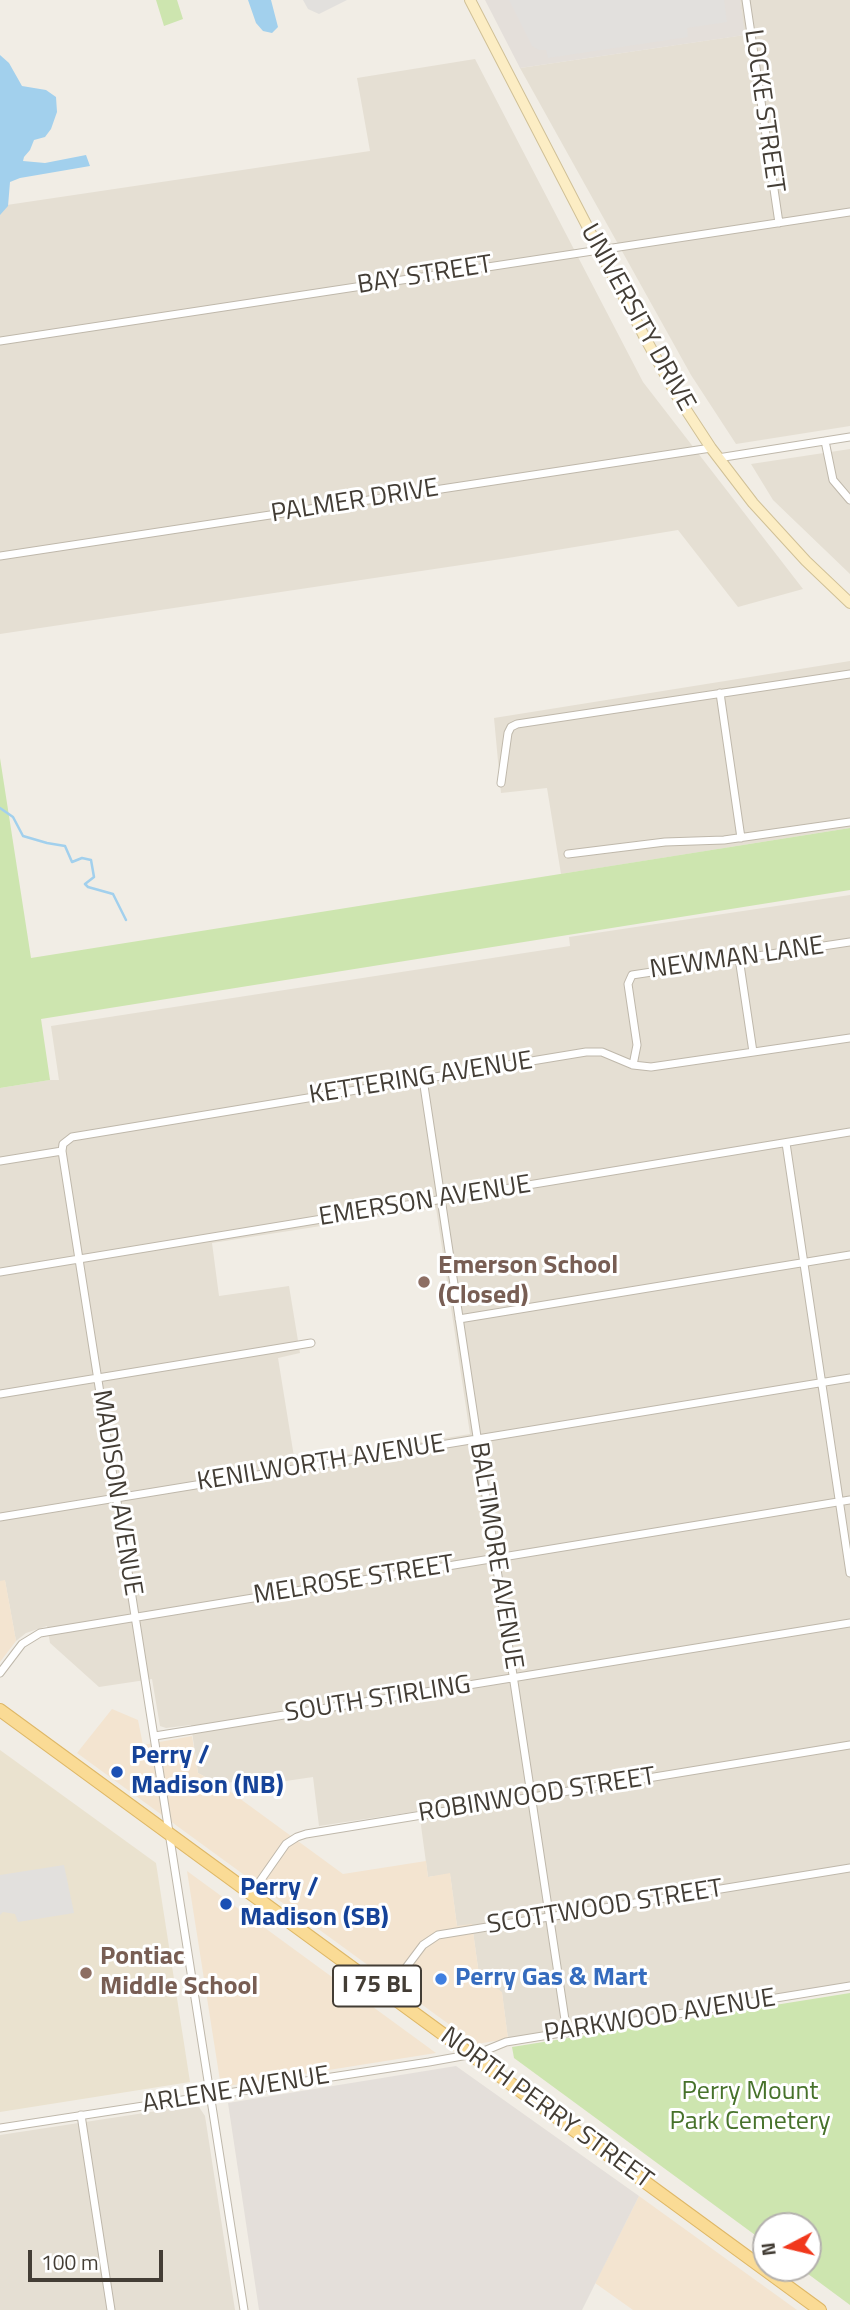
<!DOCTYPE html>
<html>
<head>
<meta charset="utf-8">
<style>
  body { margin:0 }
  #map { position:relative; width:850px; height:2310px; overflow:hidden; background:#f1ede5; font-family:"Titillium Web",sans-serif }
  canvas { display:block }
  .north { position:absolute; left:752px; top:2212px; width:70px; height:70px; box-sizing:border-box; background:#fff; border:2px solid #b4b1ae; border-radius:50%; rotate:263deg; font-size:19px; font-weight:700; line-height:28px; text-align:center; color:#433d35 }
  .north::after { content:''; display:block; margin:auto; width:24px; height:32px; background:#f1381c; clip-path:polygon(50% 0,100% 100%,50% 72%,0 100%) }
  .scale { position:absolute; left:28px; top:2250px; width:135px; height:32px; box-sizing:border-box; border:4px solid #433d35; border-top:0; padding-left:9px; font-size:21px; line-height:24px; white-space:nowrap; color:#433d35; -webkit-text-stroke:5px #fff; paint-order:stroke }
</style>
</head>
<body>
<div id="map">
<canvas width="850" height="2310"></canvas>
<div class="north">N</div>
<div class="scale">100 m</div>
</div>
<script>
const g = document.querySelector('canvas').getContext('2d');
g.lineJoin = 'round';
function fill(path, color) {
  g.fillStyle = color;
  g.fill(path, 'evenodd');
}
function toPath(rows) {
  const path = new Path2D();
  for (const r of rows) {
    path.moveTo(r[0], r[1]);
    for (let i = 2; i < r.length; i += 2) path.lineTo(r[i], r[i + 1]);
  }
  return path;
}
function strokePath(path, color, width, dash) {
  g.strokeStyle = color;
  g.lineWidth = width;
  g.lineCap = dash ? 'butt' : 'round';
  g.setLineDash(dash || []);
  g.stroke(path);
}
function write(font, color, halo, rows, align = 'center') {
  g.font = font + ' "Titillium Web",sans-serif';
  g.lineWidth = 6;
  g.setLineDash([]);
  g.textBaseline = 'middle';
  g.strokeStyle = halo;
  g.fillStyle = color;
  for (const [text, x, y, turn = 0] of rows) {
    g.save();
    g.translate(x, y);
    g.rotate((+turn || 0) * Math.PI / 180);
    g.textAlign = isNaN(turn) ? turn : align;
    if (halo) g.strokeText(text, 0, 0);
    g.fillText(text, 0, 0);
    g.restore();
  }
}
fill(toPath([
  [740,0,850,0,850,426,736,444,691,375,520,68,744,35],
  [475,59,643,382,803,589,738,607,678,530,508,558,0,634,0,206,370,151,357,78],
  [850,449,850,574,773,500,751,464],
  [850,661,850,828,561,874,547,788,501,793,494,718],
  [850,895,850,1983,508,2039,502,1993,479,1975,472,1925,457,1926,450,1874,428,1877,419,1811,319,1826,313,1777,252,1786,250,1779,227,1783,224,1787,198,1773,191,1725,166,1728,160,1726,152,1679,99,1687,50,1643,47,1626,26,1633,16,1641,5,1581,0,1581,0,1088,50,1080,59,1080,51,1026,570,946,569,937],
  [436,1208,470,1434,295,1463,278,1358,300,1353,289,1286,219,1296,212,1243],
  [190,2106,199,2107,205,2116,235,2310,0,2310,0,2135]
]), '#e5dfd3');
fill(toPath([
  [5,1580,16,1641,0,1662,0,1581],
  [112,1709,138,1720,143,1745,192,1736,198,1773,224,1787,343,1874,426,1861,428,1877,450,1873,457,1926,472,1924,479,1975,502,1992,508,2039,476,2044,77,1753],
  [187,1871,436,2053,221,2087],
  [639,2196,797,2310,633,2310,595,2283]
]), '#f3e4d0');
fill(toPath([
  [485,0,740,0,745,35,520,68],
  [456,2066,639,2196,582,2310,259,2310,228,2103]
]), '#e4dfda');
fill(toPath([
  [0,1750,156,1863,190,2082,0,2112]
]), '#eae2cf');
fill(toPath([
  [156,0,177,0,183,19,164,26],
  [0,758,31,958,850,828,850,890,41,1019,50,1080,0,1088],
  [850,1993,850,2305,800,2268,808,2268,808,2226,766,2226,766,2243,514,2058,512,2047]
]), '#cde5af');
fill(toPath([
  [303,0,347,0,319,14,308,9],
  [509,0,724,0,727,22,687,28,688,37,548,58,546,50,539,50,532,46],
  [64,1865,74,1913,18,1922,15,1914,3,1912,0,1915,0,1875]
]), '#e2e0dd');
fill(toPath([
  [248,0,271,0,278,27,272,33,263,31,256,23],
  [0,55,9,63,22,86,46,90,56,97,57,112,51,129,45,137,34,140,30,150,24,157,23,161,45,163,86,155,90,166,20,178,10,182,8,206,0,215]
]), '#a2d0ed');
strokePath(toPath([
  [0,808,13,817,23,836,47,843,65,846,72,862,82,858,91,860,94,877,85,884,88,887,113,894,126,920]
]), '#a2d0ed', 2.5);
const minor = toPath([
  [746,0,779,223],
  [0,341,850,212],
  [825,441,833,480,850,500],
  [718,458,850,437],
  [0,556,711,448],
  [720,693,741,838],
  [501,783,508,733,511,727,517,724,850,674],
  [568,854,665,842,724,840,850,822],
  [739,958,753,1052],
  [633,1065,637,1045,628,984,632,975,850,942],
  [423,1079,567,2033],
  [786,1143,850,1573],
  [0,1161,62,1151],
  [0,1272,850,1132],
  [459,1319,850,1255],
  [0,1394,311,1343],
  [0,1517,850,1378],
  [0,1673,22,1644,40,1633,850,1500],
  [155,1736,850,1623],
  [251,1894,286,1844,297,1837,306,1834,850,1745],
  [387,1993,423,1945,438,1935,850,1868],
  [81,2115,111,2310],
  [0,2128,429,2062,479,2053,506,2042,850,1986],
  [244,2310,62,1151,63,1144,72,1137,586,1052,602,1052,633,1065,651,1067,850,1038]
]);
const secondary = toPath([
  [470,0,643,334,677,396,711,448,753,503,806,561,850,603]
]);
const primary = toPath([
  [0,1710,820,2310]
]);
strokePath(minor, '#bfb8ab', 9);
strokePath(secondary, '#d0c096', 12);
strokePath(primary, '#deb766', 14);
strokePath(minor, '#fff', 7);
strokePath(secondary, '#fcedc4', 10);
strokePath(primary, '#fadb95', 12);
for (const [x, y, r, color] of [
  [424,1282,7,"#8d6e63"],
  [117,1772,7,"#1a4fb4"],
  [226,1904,7,"#1a4fb4"],
  [86,1973,7,"#8d6e63"],
  [441,1979,7,"#3f7fe0"]
]) {
  const dot = new Path2D();
  dot.arc(x, y, r, 0, 2 * Math.PI);
  g.fillStyle = color;
  g.fill(dot);
  strokePath(dot, '#fff', 2.5);
}
for (const [x, y, w] of [
  [377,1986,88]
]) {
  const box = new Path2D();
  box.roundRect(x - w / 2, y - 20.5, w, 41, 5);
  g.fillStyle = '#fff';
  g.fill(box);
  strokePath(box, '#433d35', 2);
}
write('bold 24px', '#433d35', null, [
  ["I 75 BL",377,1986]
]);
write('26px', '#433d35', '#fff', [
  ["LOCKE STREET",763,111,82],
  ["BAY STREET",425,276,-9],
  ["UNIVERSITY DRIVE",637,318,61],
  ["PALMER DRIVE",355,502,-9],
  ["NEWMAN LANE",737,959,-8],
  ["KETTERING AVENUE",421,1079,-9],
  ["EMERSON AVENUE",425,1202,-9],
  ["KENILWORTH AVENUE",321,1464,-9],
  ["MADISON AVENUE",116,1493,81],
  ["BALTIMORE AVENUE",495,1556,81],
  ["MELROSE STREET",354,1581,-9],
  ["SOUTH STIRLING",378,1700,-9],
  ["ROBINWOOD STREET",537,1796,-9],
  ["SCOTTWOOD STREET",605,1908,-9],
  ["PARKWOOD AVENUE",660,2017,-9],
  ["ARLENE AVENUE",236,2091,-9],
  ["NORTH PERRY STREET",546,2109,36]
]);
write('bold 26px', '#785e54', '#fff', [
  ["Emerson School",438,1267],
  ["(Closed)",438,1297],
  ["Pontiac",100,1958],
  ["Middle School",100,1988]
], 'left');
write('bold 26px', '#164399', '#fff', [
  ["Perry /",131,1757],
  ["Madison (NB)",131,1787],
  ["Perry /",240,1889],
  ["Madison (SB)",240,1919]
], 'left');
write('bold 26px', '#366cbe', '#fff', [
  ["Perry Gas & Mart",455,1979]
], 'left');
write('26px', '#47722b', '#fff', [
  ["Perry Mount",750,2093],
  ["Park Cemetery",750,2123]
]);
</script>
</body>
</html>
